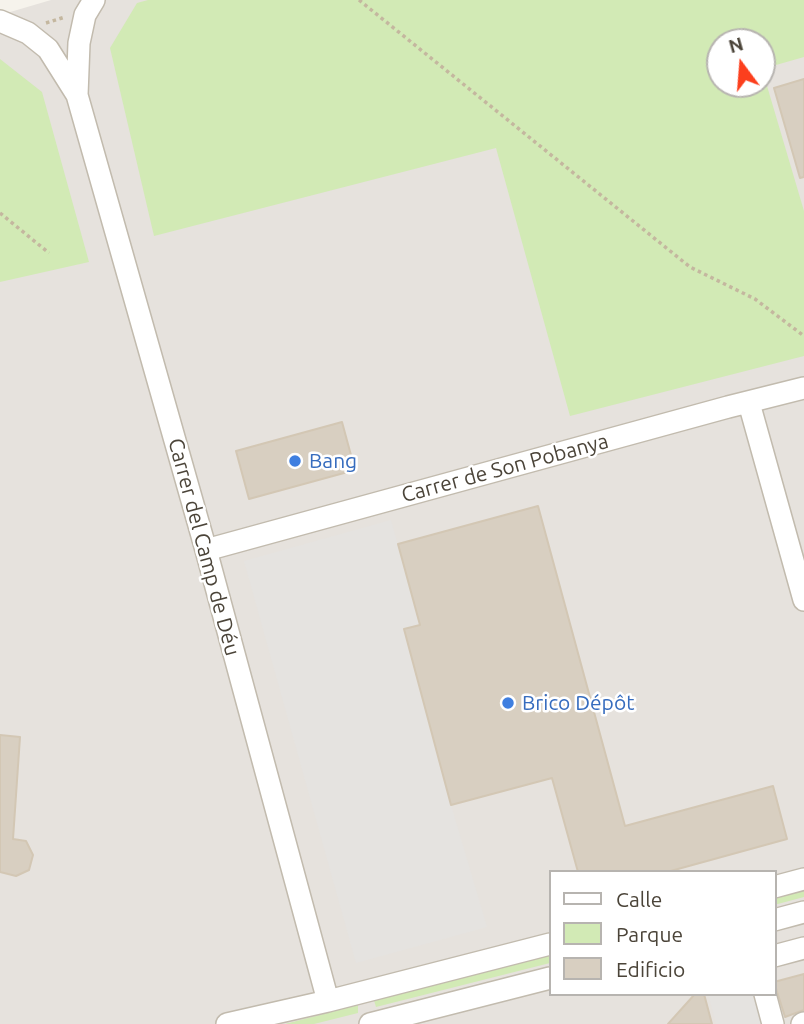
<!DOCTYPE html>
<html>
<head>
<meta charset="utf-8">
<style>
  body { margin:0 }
  #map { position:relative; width:804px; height:1024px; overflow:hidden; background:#f6f3ec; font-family:Ubuntu,sans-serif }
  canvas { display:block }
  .legend { position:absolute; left:549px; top:870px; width:228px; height:126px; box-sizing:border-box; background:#fff; border:2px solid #b7b4b0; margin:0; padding:9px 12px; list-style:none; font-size:21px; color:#4b4439 }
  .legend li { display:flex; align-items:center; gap:14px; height:35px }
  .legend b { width:35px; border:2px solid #b7b4b0 }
  .north { position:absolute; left:706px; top:28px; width:70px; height:70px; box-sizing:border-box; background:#fff; border:2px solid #b7b4b0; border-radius:50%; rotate:344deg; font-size:19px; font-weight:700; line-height:28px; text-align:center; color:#4b4439 }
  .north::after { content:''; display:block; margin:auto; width:24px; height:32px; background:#fc3f1d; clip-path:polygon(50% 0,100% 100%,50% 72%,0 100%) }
</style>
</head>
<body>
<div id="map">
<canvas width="804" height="1024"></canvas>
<ul class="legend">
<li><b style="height:9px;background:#fff"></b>Calle</li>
<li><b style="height:19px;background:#d2eab5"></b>Parque</li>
<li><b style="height:19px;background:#d8cfc1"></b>Edificio</li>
</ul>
<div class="north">N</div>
</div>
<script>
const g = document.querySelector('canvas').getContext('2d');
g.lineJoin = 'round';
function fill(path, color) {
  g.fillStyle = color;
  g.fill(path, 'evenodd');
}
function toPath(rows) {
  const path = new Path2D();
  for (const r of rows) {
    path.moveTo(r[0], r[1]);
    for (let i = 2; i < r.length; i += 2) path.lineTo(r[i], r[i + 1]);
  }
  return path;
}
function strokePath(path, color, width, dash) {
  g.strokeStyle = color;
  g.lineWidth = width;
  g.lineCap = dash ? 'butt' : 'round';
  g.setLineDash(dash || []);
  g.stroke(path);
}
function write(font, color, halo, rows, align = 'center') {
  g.font = font + ' Ubuntu,sans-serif';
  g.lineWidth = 5;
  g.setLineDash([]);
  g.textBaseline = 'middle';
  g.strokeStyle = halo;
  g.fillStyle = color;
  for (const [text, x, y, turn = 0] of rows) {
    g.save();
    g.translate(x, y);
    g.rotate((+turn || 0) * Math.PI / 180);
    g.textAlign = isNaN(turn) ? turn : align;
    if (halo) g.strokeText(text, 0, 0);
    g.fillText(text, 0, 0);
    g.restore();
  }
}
fill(toPath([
  [51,0,804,0,804,1024,0,1024,0,15],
  [720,42,762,42,762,84,720,84],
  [550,872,774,872,774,994,550,994]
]), '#e6e2dd');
fill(toPath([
  [148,0,804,0,804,57,762,69,804,211,804,356,570,416,496,148,154,236,110,48,137,3],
  [720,42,762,42,762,84,720,84],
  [0,59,42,92,89,262,0,282],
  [804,889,804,897,774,905,774,896],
  [550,952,550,963,376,1007,373,997],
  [358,1005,358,1013,314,1024,285,1024]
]), '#d2eab5');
fill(toPath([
  [391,520,420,625,404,630,451,805,487,927,356,963,244,561],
  [708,994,757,994,765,1024,716,1024]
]), '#e5e3e0');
const building = toPath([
  [804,79,804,177,800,178,774,88,804,79],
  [342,422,355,470,249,499,236,451,342,422],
  [538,506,625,826,773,786,787,839,667,872,578,872,552,778,451,805,404,629,420,625,398,544,538,506],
  [0,735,20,737,13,839,26,841,33,855,29,870,16,876,0,872,0,735],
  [804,974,804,1010,785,1017,774,982,804,974],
  [695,994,704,994,712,1024,668,1024,695,994]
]);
fill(building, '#d8cfc1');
strokePath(building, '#d3c7b4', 2);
const minor = toPath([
  [0,21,28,33,48,49,77,95,206,550,328,1001],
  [77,95,79,43,85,15,94,0],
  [749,403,804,600],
  [206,550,728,407,804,388],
  [774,887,804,879],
  [774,920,804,912],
  [774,956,804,948],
  [765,994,773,1024],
  [227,1024,328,1001,550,944],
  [370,1024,550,978],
  [802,1024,804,1023]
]);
strokePath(minor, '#c2bbae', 24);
strokePath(toPath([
  [359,0,690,267,755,299,804,336],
  [46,23,65,17],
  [0,213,49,253]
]), '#c4b79f', 3.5, [3.5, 3.5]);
strokePath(minor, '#fff', 21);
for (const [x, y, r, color] of [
  [295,461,7,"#3f7fe0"],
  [508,703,7,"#3f7fe0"]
]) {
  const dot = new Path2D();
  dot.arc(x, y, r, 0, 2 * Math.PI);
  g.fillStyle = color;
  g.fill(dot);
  strokePath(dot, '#fff', 2.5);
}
write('21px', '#366cbe', '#fff', [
  ["Bang",309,461],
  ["Brico Dépôt",522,703]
], 'left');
write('21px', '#4b4439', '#fff', [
  ["Carrer de Son Pobanya",505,468,-15],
  ["Carrer del Camp de Déu",204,547,75]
]);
</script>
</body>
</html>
